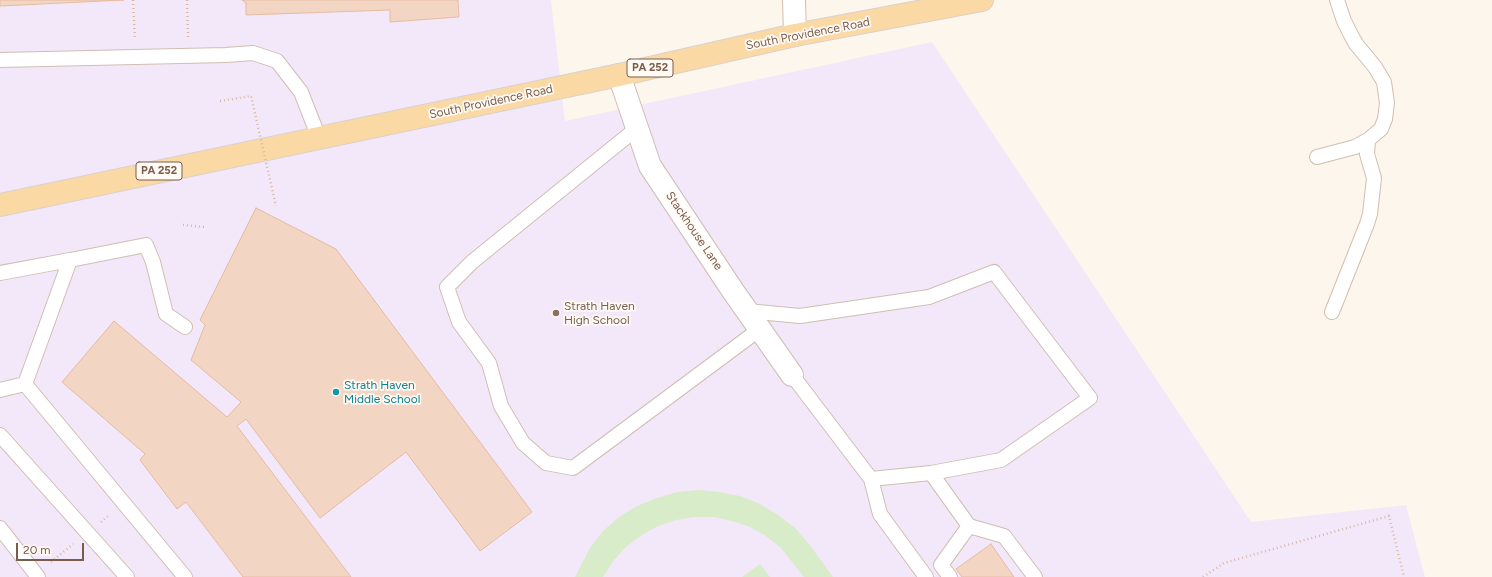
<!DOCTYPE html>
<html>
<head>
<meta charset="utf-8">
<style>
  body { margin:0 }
  #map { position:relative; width:1492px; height:577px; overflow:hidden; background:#fdf6ec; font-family:Figtree,sans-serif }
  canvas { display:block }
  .scale { position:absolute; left:16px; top:543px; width:68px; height:18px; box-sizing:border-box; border:2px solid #7a5c4d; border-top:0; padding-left:5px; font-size:12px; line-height:14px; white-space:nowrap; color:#7a5c4d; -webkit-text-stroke:3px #fffaf3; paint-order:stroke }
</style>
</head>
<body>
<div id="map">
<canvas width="1492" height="577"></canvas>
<div class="scale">20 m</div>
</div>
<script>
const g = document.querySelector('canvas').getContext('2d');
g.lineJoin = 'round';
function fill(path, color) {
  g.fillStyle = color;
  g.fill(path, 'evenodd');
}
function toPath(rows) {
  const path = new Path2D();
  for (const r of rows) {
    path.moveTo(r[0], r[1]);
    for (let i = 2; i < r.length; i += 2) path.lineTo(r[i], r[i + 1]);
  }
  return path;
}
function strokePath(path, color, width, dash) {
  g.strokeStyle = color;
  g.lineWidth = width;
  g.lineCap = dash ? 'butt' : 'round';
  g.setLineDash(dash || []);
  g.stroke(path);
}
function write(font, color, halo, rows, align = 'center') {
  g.font = font + ' Figtree,sans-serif';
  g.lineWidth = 3.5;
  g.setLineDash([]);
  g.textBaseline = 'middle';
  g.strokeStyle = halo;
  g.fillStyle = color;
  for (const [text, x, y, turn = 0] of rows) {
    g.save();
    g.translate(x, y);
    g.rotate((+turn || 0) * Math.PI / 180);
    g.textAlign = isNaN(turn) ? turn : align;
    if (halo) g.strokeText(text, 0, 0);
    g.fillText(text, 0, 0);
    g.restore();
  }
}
fill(toPath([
  [0,0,551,0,565,121,932,42,1251,522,1406,505,1425,577,0,577]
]), '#f3e8fa');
fill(toPath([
  [699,490,719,492,740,496,760,504,778,515,795,528,809,544,833,577,804,577,781,548,766,536,750,527,732,521,714,517,695,517,676,520,658,526,642,535,627,546,614,560,603,577,575,577,590,548,603,531,619,517,637,506,657,498,677,492],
  [760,564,770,577,742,577]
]), '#d8ecc9');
const building = toPath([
  [0,0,124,0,0,6,0,0],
  [242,0,458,0,459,17,390,22,390,10,246,15,246,3,242,0],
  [256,208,336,249,532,512,480,551,406,452,320,518,246,419,237,426,351,577,243,577,186,502,177,509,140,460,145,454,62,382,114,321,227,417,241,402,191,360,205,325,200,320,256,208],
  [991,544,1014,577,962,577,956,569,991,544]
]);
fill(building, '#f3d5c3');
strokePath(building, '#e6bba3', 1);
const lane = toPath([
  [0,60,226,55,253,53,277,61,301,92,319,138],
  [636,129,472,262,447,287,459,322,489,363,501,406,523,443,546,463,573,468,760,329],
  [1317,157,1355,147,1368,140,1381,129,1385,119,1387,103,1384,82,1375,67,1356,44,1351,35,1344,21,1337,0],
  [0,273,70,260],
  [747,311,800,316,929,297,994,272,1090,398,1001,460,931,473,871,479,792,375],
  [1332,312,1367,224,1370,214,1374,178,1367,154,1368,140],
  [0,390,25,384],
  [0,435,127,577],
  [931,473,969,526,1004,536,1035,577],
  [871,479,880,514,926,577],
  [0,528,38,577],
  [185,577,25,384,70,260,146,245,153,262,166,314,185,327],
  [950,577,941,565,969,526]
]);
const street = toPath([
  [794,0,795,35],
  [619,75,650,166,733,291,792,375]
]);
const primary = toPath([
  [0,205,619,75,795,35,982,0]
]);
strokePath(lane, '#d1beb0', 16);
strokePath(street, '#d1beb0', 24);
strokePath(primary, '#dad1cd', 24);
strokePath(toPath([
  [133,0,135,39],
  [187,0,188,37],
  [183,225,205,227],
  [101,522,109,515],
  [51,562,73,544],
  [1203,577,1224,563,1389,516,1404,577]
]), '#d9b8a5', 2.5, [1, 3]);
strokePath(lane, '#fff', 14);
strokePath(street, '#fff', 22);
strokePath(primary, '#fbd9a5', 22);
strokePath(toPath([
  [220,101,251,96,276,206]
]), '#d9b8a5', 2.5, [1, 3]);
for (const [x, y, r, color] of [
  [556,313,4,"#8d6e63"],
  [336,392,4,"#0f9aa8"]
]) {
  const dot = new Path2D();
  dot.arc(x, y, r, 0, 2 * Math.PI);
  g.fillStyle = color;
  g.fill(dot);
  strokePath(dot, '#fffaf3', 1.5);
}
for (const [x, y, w] of [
  [650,68,46],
  [159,171,46]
]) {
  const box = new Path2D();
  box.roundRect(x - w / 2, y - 9, w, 18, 3);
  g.fillStyle = '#fffaf3';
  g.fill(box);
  strokePath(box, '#7a5c4d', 1);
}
write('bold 11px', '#7a5c4d', null, [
  ["PA 252",650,68],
  ["PA 252",159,171]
]);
write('12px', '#7a5c4d', '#fffaf3', [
  ["South Providence Road",808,34,-11],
  ["South Providence Road",491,102,-12],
  ["Stackhouse Lane",694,231,56]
]);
write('12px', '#785e54', '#fffaf3', [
  ["Strath Haven",564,306],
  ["High School",564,320]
], 'left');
write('12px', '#0d838f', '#fffaf3', [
  ["Strath Haven",344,385],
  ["Middle School",344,399]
], 'left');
</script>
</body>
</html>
